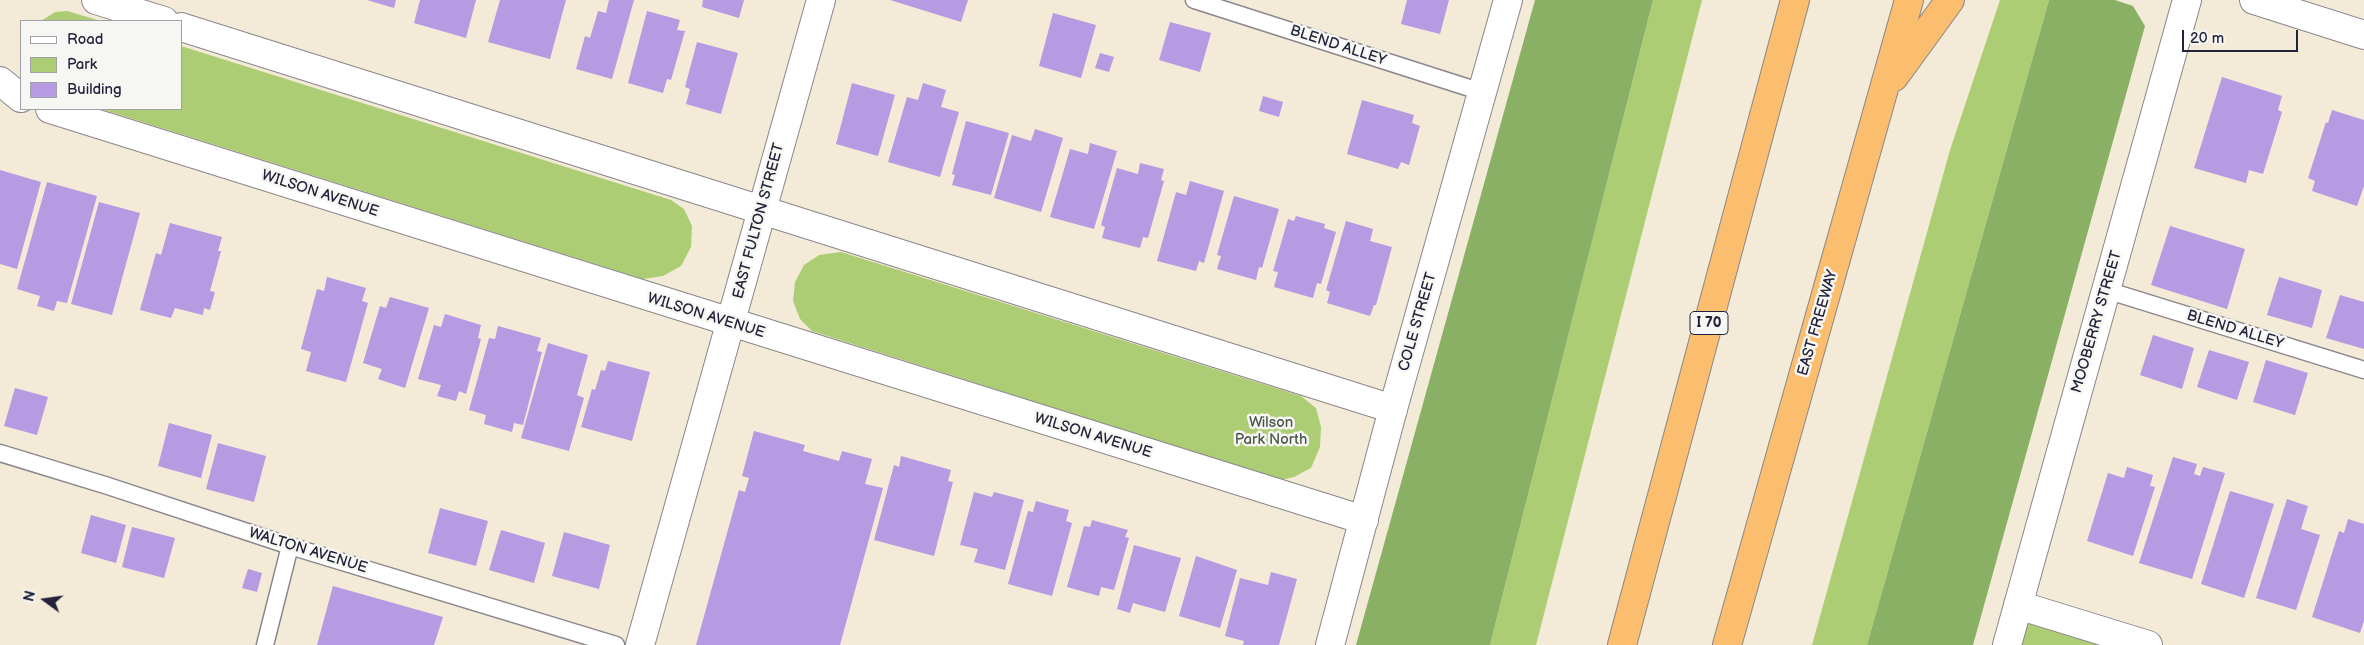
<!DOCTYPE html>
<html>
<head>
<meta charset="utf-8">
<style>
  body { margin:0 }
  #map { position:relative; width:2364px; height:645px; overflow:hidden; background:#f3ead8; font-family:"Balsamiq Sans",sans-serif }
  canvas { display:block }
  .legend { position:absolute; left:20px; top:20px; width:162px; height:90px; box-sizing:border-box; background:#f6f6f2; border:1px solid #a1a1a9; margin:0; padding:6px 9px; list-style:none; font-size:15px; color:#22223b }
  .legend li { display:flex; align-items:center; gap:10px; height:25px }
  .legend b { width:25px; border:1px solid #a1a1a9 }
  .north { position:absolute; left:20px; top:575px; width:50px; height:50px; -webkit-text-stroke:4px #f6f6f2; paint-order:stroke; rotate:284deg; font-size:14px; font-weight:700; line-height:20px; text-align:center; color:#22223b }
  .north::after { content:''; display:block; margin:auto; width:18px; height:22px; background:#22223b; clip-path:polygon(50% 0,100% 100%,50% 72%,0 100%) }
  .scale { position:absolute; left:2182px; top:30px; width:116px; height:22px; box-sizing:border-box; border:2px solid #22223b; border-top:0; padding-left:6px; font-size:15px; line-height:18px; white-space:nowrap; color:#22223b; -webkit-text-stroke:4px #f6f6f2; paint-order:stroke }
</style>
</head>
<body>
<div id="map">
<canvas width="2364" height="645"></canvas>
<ul class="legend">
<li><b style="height:6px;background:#fff"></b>Road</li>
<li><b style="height:14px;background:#adcd75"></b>Park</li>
<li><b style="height:14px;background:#b69ae2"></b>Building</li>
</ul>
<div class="north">N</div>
<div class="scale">20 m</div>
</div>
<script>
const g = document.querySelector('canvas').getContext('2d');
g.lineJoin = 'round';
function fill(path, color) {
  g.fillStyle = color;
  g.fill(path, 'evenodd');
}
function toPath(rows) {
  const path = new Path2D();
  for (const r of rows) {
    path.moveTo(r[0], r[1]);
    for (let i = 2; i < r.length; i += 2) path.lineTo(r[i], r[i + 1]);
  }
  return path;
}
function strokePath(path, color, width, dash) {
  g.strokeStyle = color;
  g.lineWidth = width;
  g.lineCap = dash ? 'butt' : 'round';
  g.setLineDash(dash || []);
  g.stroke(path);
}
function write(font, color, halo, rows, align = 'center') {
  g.font = font + ' "Balsamiq Sans",sans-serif';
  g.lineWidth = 5;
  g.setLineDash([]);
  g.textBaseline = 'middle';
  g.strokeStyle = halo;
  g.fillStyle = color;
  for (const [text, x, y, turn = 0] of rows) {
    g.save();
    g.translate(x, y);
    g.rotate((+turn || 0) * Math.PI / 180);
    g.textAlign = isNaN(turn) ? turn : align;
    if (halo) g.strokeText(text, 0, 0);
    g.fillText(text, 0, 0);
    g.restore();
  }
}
fill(toPath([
  [1653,0,1702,0,1536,645,1490,645],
  [2000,0,2049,0,1867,645,1812,645,1950,150],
  [67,11,101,21,41,21,55,12],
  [181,46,671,200,684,209,692,226,691,247,681,266,663,276,643,279,101,109,181,109],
  [841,252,1301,396,1316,408,1321,427,1320,447,1311,468,1294,477,1281,480,812,331,800,319,793,301,795,282,804,265,819,255],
  [2030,615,2124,645,2021,645]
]), '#adcd75');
fill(toPath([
  [1535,0,1653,0,1490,645,1356,645],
  [2049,0,2115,0,2133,6,2145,26,1973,645,1867,645]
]), '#8ab066');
fill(toPath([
  [367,0,396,0,394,8],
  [420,0,476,0,466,38,414,23],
  [500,0,566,0,550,59,488,42],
  [609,0,634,0,612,79,576,69,585,36,590,38,598,11,606,13],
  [703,0,744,0,739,18,702,7],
  [890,0,968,0,961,22],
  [1407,0,1449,0,1440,34,1401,24],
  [647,11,680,20,677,30,685,31,671,80,667,79,663,93,628,83],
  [1053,13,1096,25,1081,78,1039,66],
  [1170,22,1211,33,1200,72,1159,60],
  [697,42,738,53,721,114,686,104,690,89,685,87],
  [1100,53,1114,57,1109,72,1095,68],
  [2222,77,2282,96,2278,110,2282,112,2263,174,2249,170,2246,183,2194,168],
  [852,83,895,95,878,156,836,144],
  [923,83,946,90,941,107,959,112,940,177,888,162,907,97,918,100],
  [1263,96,1283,102,1279,117,1259,111],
  [1362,100,1414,115,1412,123,1420,126,1409,165,1401,162,1398,169,1347,154],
  [2332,110,2364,120,2364,186,2357,206,2312,191,2315,181,2308,178,2326,122,2328,123],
  [966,121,1009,133,991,195,952,185,955,175,952,174],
  [1035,129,1063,138,1041,212,994,198,1012,135,1031,141],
  [1090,143,1117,151,1094,229,1050,217,1070,149,1088,154],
  [1140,163,1164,169,1161,180,1164,181,1148,238,1143,237,1140,248,1102,238,1105,227,1101,225,1117,168,1138,174],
  [0,170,41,182,17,269,0,264],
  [1190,181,1224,191,1204,263,1199,261,1196,271,1157,261,1176,192,1186,195],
  [47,182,97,196,67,303,57,301,54,311,37,306,40,296,17,289],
  [1234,196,1279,209,1262,268,1259,267,1256,280,1217,269,1221,256,1217,255],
  [99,202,140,213,112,315,71,304],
  [1296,216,1325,224,1324,228,1336,232,1321,284,1317,283,1313,298,1274,287,1278,272,1273,271,1288,219,1294,221],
  [1346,221,1373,229,1370,241,1392,247,1376,305,1374,305,1370,316,1327,303,1330,292,1326,290],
  [170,223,222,237,218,251,221,251,210,291,215,292,210,310,204,308,203,315,175,308,171,318,140,310,156,253,161,255],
  [2170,226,2245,249,2227,309,2151,285],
  [327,277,366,288,362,301,368,303,346,382,306,371,311,352,301,349,317,289,324,291],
  [2279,277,2322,290,2312,328,2267,315],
  [2340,295,2364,302,2364,349,2326,338],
  [390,297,429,308,405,388,378,379,382,369,363,363,380,306,386,308],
  [445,314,481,325,478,338,481,339,466,394,459,391,456,401,437,396,441,385,418,379,434,325,441,327],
  [498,326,541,338,537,351,542,352,523,425,514,423,512,432,484,424,486,415,469,410,489,338,495,339],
  [2153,335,2194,348,2182,389,2140,375],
  [548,343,588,355,577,395,584,398,569,451,521,438],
  [2209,350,2249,362,2237,400,2197,387],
  [2266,360,2308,373,2295,415,2253,402],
  [608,361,650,372,632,441,581,427,592,389,595,390,601,370,605,371],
  [15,388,48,397,37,435,4,426],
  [169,423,212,435,201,478,158,466],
  [754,431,805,445,803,451,839,461,842,451,872,459,865,484,883,488,840,645,696,645,739,490,745,492,749,478,742,476],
  [218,443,266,456,254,502,206,489],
  [901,456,951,470,948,481,953,482,934,556,874,540,894,465,899,467],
  [2173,457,2197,464,2194,474,2200,476,2203,467,2225,473,2192,579,2139,563],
  [2127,467,2153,475,2150,486,2155,487,2133,556,2087,541,2108,473,2124,478],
  [2230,491,2274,504,2244,598,2201,584],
  [974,492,992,497,994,492,1024,500,1005,570,974,562,978,549,960,545],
  [2287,499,2308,506,2301,529,2320,535,2296,610,2256,598],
  [1036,501,1069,510,1066,521,1072,523,1052,596,1008,584,1028,511,1033,512],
  [440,508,488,521,476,566,428,553],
  [91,515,126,525,116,563,81,553],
  [2348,519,2364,524,2364,621,2360,633,2312,617,2339,531,2344,533],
  [1092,520,1128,530,1125,537,1129,538,1114,590,1101,587,1099,596,1067,587,1084,526,1090,527],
  [132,527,175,538,164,578,122,567],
  [501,530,545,543,534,583,489,570],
  [564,532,610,545,599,589,552,576],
  [1134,545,1181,558,1165,612,1133,603,1130,613,1117,609],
  [1196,556,1237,570,1220,628,1179,616],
  [248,569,262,573,257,592,242,588],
  [1271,572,1297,579,1279,645,1243,645,1244,641,1225,636,1240,578,1268,585],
  [333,586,443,617,434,645,317,645]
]), '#b69ae2');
const service = toPath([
  [1194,0,1482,92],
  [2106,290,2364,370],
  [0,453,108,486,290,546,616,645],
  [265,645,290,546]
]);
const minor = toPath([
  [96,0,164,21],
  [2254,0,2364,35],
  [181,27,1393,409],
  [0,81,21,98],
  [50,109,1364,520],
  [2018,605,2148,645],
  [640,645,821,0]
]);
const tertiary = toPath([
  [1330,645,1393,409,1508,0],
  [2007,645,2187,0]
]);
const motorway = toPath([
  [1894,77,1950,0],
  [1622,645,1795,0],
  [1727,645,1909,0]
]);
strokePath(service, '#8a868a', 19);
strokePath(minor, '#8a868a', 30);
strokePath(tertiary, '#8a868a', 30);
strokePath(motorway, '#8a868a', 30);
strokePath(service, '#fff', 16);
strokePath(minor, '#fff', 28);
strokePath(tertiary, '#fff', 28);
strokePath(motorway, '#fabe6e', 28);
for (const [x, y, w] of [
  [1709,323,38]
]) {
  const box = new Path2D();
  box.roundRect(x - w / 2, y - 11.5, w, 23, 4);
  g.fillStyle = '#f6f6f2';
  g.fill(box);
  strokePath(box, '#22223b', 1);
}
write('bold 14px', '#22223b', null, [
  ["I 70",1709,323]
]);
write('15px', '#22223b', '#f6f6f2', [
  ["BLEND ALLEY",1338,46,18],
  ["WILSON AVENUE",320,194,18],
  ["EAST FULTON STREET",759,221,-75],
  ["WILSON AVENUE",706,316,17],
  ["COLE STREET",1418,322,-74],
  ["MOOBERRY STREET",2097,322,-74],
  ["EAST FREEWAY",1818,323,-74],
  ["BLEND ALLEY",2235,330,17],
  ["WILSON AVENUE",1093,436,17],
  ["WALTON AVENUE",308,551,17]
]);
write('15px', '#4c554c', '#f6f6f2', [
  ["Wilson",1271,423],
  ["Park North",1271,440]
]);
</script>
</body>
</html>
